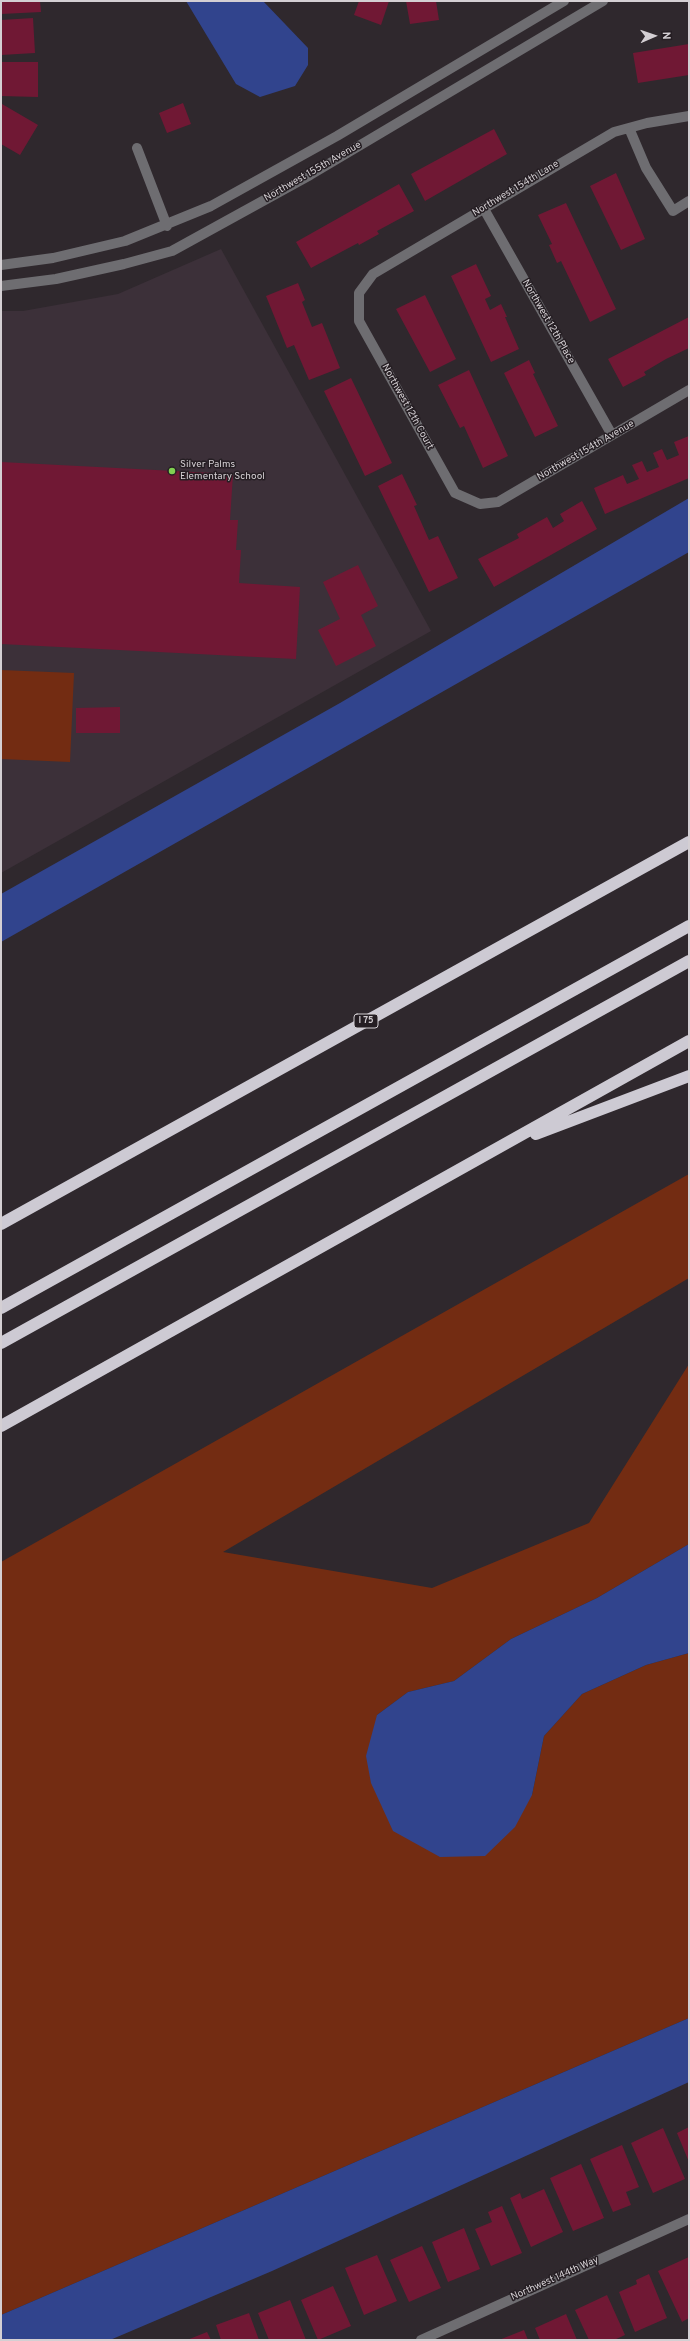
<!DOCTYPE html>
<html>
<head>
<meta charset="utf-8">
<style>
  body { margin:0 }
  #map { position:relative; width:690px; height:2341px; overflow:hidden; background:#2f282d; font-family:Overpass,sans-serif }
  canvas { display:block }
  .frame { position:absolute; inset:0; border:2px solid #d4cfd3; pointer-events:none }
  .north { position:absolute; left:634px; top:16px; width:40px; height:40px; -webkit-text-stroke:3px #251e23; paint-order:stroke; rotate:88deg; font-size:11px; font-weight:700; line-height:16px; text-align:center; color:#d4cfd3 }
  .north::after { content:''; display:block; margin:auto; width:14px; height:18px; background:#d4cfd3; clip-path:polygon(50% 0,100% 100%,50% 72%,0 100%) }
</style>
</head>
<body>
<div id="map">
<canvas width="690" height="2341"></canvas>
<div class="frame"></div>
<div class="north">N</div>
</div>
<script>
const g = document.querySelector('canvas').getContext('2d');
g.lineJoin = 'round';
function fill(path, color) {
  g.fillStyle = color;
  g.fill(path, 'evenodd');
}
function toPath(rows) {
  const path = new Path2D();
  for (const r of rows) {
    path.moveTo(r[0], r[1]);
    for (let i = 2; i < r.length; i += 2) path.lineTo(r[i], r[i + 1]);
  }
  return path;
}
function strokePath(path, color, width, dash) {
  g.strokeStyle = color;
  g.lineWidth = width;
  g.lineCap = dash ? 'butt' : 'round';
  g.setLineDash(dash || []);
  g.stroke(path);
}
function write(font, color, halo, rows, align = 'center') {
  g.font = font + ' Overpass,sans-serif';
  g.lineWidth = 3;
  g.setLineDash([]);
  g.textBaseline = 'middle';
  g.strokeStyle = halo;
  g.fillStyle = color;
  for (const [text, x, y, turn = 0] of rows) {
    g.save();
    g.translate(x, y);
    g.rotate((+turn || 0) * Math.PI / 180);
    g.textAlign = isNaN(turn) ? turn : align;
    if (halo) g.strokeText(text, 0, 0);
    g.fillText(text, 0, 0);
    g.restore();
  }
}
fill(toPath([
  [221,249,431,631,1,873,1,311,23,311,118,294]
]), '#3c3039');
fill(toPath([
  [1,670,74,673,70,762,1,759],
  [689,1174,689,1278,223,1552,432,1588,589,1523,689,1364,689,1544,597,1598,511,1639,454,1681,408,1692,377,1715,532,1795,544,1736,582,1694,646,1665,689,1653,689,2018,1,2315,1,1562]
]), '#732c12');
fill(toPath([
  [186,1,263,1,308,48,308,65,295,86,260,97,236,84],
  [689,498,689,552,1,942,1,894,340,703],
  [689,1544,689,1653,646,1665,582,1694,544,1736,532,1795,515,1827,485,1856,440,1857,393,1831,371,1783,366,1756,377,1715,408,1692,454,1681,511,1639,597,1598],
  [689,2018,689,2082,272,2271,110,2340,1,2340,1,2315]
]), '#31448d');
fill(toPath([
  [1,1,40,1,41,12,1,14],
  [359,1,389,1,381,25,354,15],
  [406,1,436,1,439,20,410,24],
  [33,18,35,53,1,55,1,20],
  [689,44,689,75,638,83,633,53],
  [1,62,38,62,38,97,1,96],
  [183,103,191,124,167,133,159,113],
  [2,104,38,125,20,155,1,144],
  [494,129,507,154,425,201,411,174],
  [616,173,645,239,621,250,590,186],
  [399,184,414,211,377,231,379,234,359,245,358,243,311,268,296,242],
  [566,203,616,309,590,322,561,261,557,263,549,245,552,244,538,215],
  [476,264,491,296,485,299,490,310,501,304,507,317,505,317,519,349,491,362,451,276],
  [298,283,305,300,302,302,312,327,322,323,340,368,309,380,294,345,287,348,266,296],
  [425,295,456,359,430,372,396,309],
  [689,317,689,348,666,359,644,372,646,375,623,387,608,359],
  [529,360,535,373,533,374,558,426,535,437,504,373],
  [469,370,508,456,483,468,464,426,460,428,438,385],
  [351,378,392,463,365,476,324,391],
  [689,436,689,478,605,514,594,488,623,475,627,484,639,479,632,465,642,461,647,472,659,467,653,453,662,449,667,460,679,455,674,442],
  [1,462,233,474,230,520,238,520,236,550,241,550,239,583,300,587,296,659,1,644],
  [402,474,417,505,414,506,429,540,438,536,458,578,429,592,378,486],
  [582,501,597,529,494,587,478,559,519,538,517,534,547,517,553,528,564,521,560,514],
  [358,565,378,606,361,615,376,646,336,666,318,630,340,619,323,582],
  [120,707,120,733,76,733,76,708],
  [689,2127,689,2162,677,2133],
  [663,2128,685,2179,653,2193,631,2143],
  [622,2145,639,2187,626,2192,631,2205,613,2212,590,2159],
  [581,2164,604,2218,573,2231,550,2178],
  [544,2189,563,2232,531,2247,510,2198,520,2193,522,2199],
  [502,2206,522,2253,491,2266,475,2229,492,2222,488,2212],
  [464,2228,480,2269,448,2282,432,2242],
  [422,2246,441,2288,409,2302,390,2260],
  [377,2255,397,2301,364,2315,345,2268],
  [689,2257,689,2318,682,2322,658,2271],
  [649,2274,667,2318,635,2332,619,2292,637,2284,636,2280],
  [333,2286,351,2326,318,2340,301,2300],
  [607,2295,625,2335,614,2340,589,2340,575,2310],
  [290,2300,306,2340,269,2340,258,2313],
  [249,2313,259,2340,221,2340,216,2325],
  [566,2314,577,2340,540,2340,535,2328],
  [524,2330,528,2340,499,2340],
  [207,2332,211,2340,187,2340]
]), '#701834');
strokePath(toPath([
  [689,116,647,123,614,132,373,274,359,293,359,321,455,493,480,504,498,502,689,390],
  [629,128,646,168,673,211,689,201],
  [137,148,167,226],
  [484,209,612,435],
  [1,265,53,258,125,241,211,206,337,136,564,1],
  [1,286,56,279,124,264,172,251,310,175,603,1],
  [421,2340,689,2219]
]), '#6e6d71', 10);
strokePath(toPath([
  [536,1134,689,1076],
  [1,1224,689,842],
  [1,1308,689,926],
  [1,1343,689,961],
  [1,1426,689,1041]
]), '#cdcad3', 12);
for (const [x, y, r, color] of [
  [172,471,4,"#80d051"]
]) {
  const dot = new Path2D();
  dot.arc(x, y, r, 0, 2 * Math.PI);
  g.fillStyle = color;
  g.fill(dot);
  strokePath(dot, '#251e23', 1.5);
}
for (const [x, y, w] of [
  [366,1021,24]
]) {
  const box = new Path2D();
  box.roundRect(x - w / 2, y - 7, w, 14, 3);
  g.fillStyle = '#251e23';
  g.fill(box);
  strokePath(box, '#d4cfd3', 1);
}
write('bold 9px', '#d4cfd3', null, [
  ["I 75",366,1021]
]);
write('10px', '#d4cfd3', '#251e23', [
  ["Northwest 155th Avenue",313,172,-30],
  ["Northwest 154th Lane",516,189,-31],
  ["Northwest 12th Place",548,322,60],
  ["Northwest 12th Court",407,407,61],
  ["Northwest 154th Avenue",586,451,-30],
  ["Northwest 144th Way",555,2279,-24]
]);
write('10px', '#d4cfd3', '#251e23', [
  ["Silver Palms",180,465],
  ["Elementary School",180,477]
], 'left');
</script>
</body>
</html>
